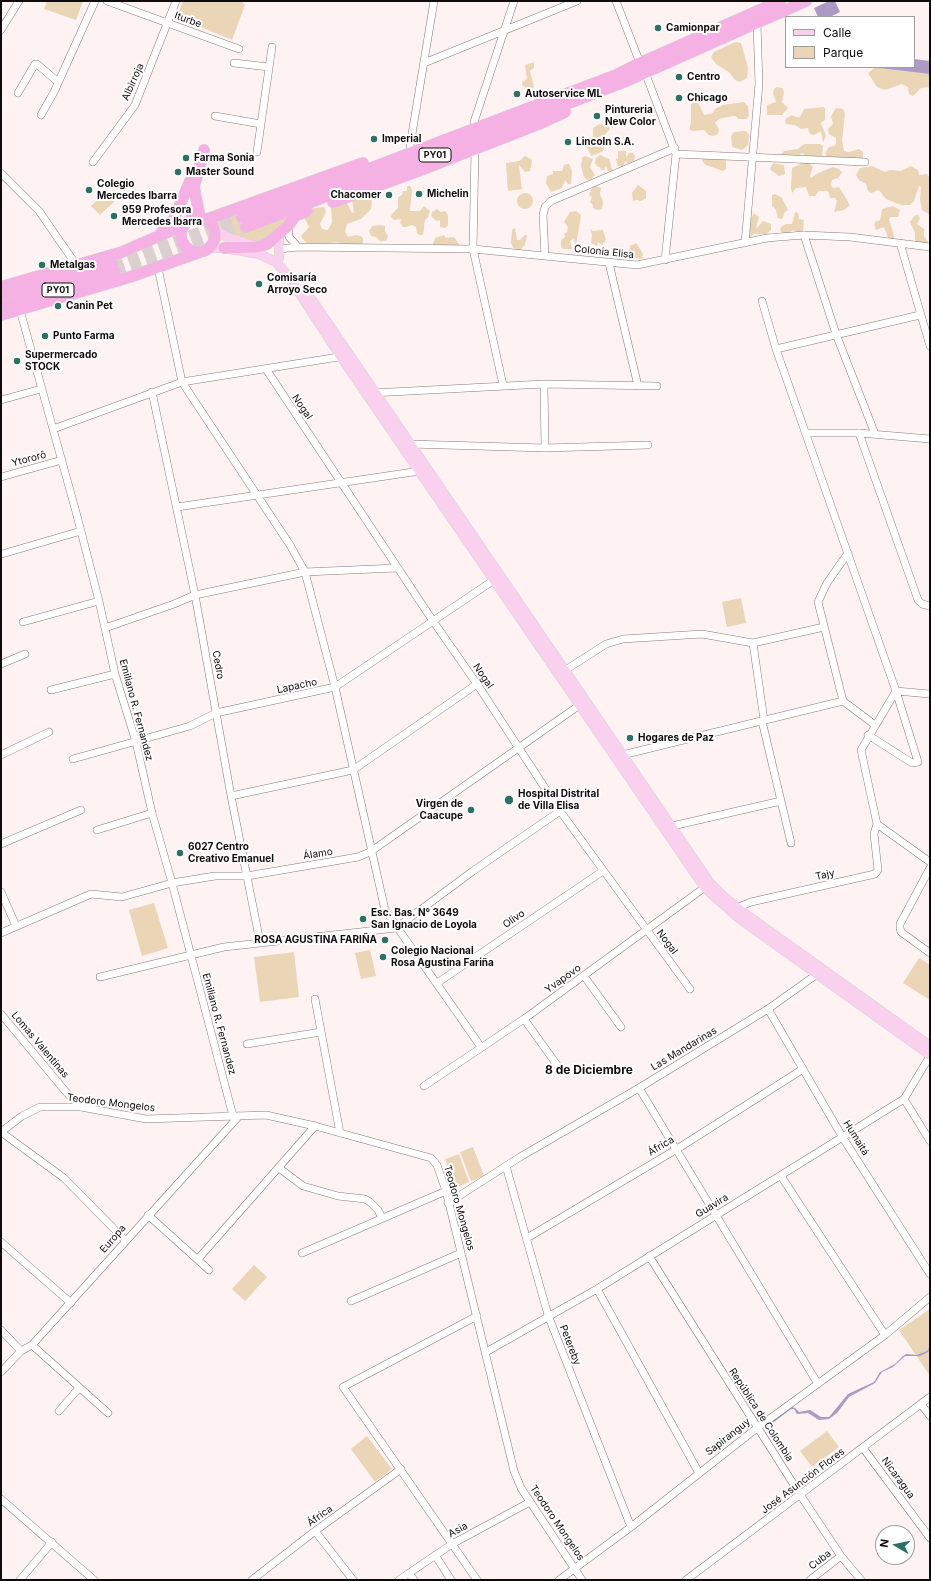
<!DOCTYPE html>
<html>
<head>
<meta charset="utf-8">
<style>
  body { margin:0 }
  #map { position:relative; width:931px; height:1581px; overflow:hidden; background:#fff2f3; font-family:Inter,sans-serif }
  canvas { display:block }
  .frame { position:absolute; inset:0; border:2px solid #0f0a0b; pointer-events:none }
  .legend { position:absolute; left:785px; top:16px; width:130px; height:52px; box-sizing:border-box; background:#fff; border:1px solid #9f9d9d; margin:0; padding:5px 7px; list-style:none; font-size:12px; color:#0f0a0b }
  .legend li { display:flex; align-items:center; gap:8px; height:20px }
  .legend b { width:20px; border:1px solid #9f9d9d }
  .north { position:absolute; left:875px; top:1525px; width:40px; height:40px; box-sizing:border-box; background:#fff; border:1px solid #9f9d9d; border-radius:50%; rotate:279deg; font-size:11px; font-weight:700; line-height:16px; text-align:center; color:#0f0a0b }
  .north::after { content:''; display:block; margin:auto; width:14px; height:18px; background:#2d7164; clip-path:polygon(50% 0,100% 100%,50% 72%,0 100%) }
</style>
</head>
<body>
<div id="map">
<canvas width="931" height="1581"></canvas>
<div class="frame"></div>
<ul class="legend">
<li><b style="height:5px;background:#fad0ef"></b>Calle</li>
<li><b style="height:11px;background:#ead5b6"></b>Parque</li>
</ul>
<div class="north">N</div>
</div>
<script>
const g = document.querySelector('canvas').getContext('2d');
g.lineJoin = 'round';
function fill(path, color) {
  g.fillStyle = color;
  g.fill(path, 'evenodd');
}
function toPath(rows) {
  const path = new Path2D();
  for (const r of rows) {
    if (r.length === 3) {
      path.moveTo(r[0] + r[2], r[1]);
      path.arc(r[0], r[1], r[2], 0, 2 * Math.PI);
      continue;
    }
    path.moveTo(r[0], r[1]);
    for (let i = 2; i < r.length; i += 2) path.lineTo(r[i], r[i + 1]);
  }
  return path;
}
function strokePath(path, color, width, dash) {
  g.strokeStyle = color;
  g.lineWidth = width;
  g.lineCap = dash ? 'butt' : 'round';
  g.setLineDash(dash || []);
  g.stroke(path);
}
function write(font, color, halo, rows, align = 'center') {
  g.font = font + ' Inter,sans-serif';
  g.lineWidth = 4;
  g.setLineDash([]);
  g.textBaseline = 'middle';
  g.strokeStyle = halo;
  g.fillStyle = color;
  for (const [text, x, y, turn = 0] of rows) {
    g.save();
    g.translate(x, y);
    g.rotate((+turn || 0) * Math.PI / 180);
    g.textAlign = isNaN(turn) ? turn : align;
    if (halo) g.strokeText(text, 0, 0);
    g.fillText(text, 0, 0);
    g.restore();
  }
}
fill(toPath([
  [47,1,83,1,76,20,44,9],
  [183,1,241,1,245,5,232,40,177,17],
  [735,42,741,43,748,67,747,78,740,82,735,80,730,73,716,64,711,57,714,52],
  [534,62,534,68,530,71,534,87,533,88,526,88,522,85,522,82,527,79,525,65],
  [875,67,930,72,930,87,921,88,913,96,909,94,908,87,902,84,885,90,877,87,868,73],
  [777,87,782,88,784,92,782,102,788,108,782,115,767,115,767,105,776,102,773,93,774,89],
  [694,101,699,104,704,115,713,113,715,109,723,105,744,102,748,106,749,116,746,119,738,119,736,116,732,116,719,119,715,123,719,129,718,134,713,136,709,135,704,130,692,131,689,129,691,123,691,104],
  [823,107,825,108,825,120,821,123,826,136,823,142,821,131,814,135,810,134,808,128,801,129,795,125,786,124,785,120,787,118,792,115,796,117,800,117,804,109],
  [836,108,843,109,845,114,842,140,844,151,849,152,859,149,863,152,863,161,841,160,838,157,835,160,828,159,825,153,829,147,834,146,836,143,836,138,829,134,828,129,833,124,831,116],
  [599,124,608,125,610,129,601,139,604,149,602,152,591,156,584,140,588,137,593,137,593,128],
  [743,131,746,131,749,135,748,145,742,150,732,147,731,136,734,132],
  [804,144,820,144,823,146,822,156,820,158,809,158,802,153,795,158,783,157,781,155,784,151,798,149],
  [618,151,626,151,626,157,629,153,633,153,635,156,634,161,628,163,625,162,623,166,618,166,616,159,618,158],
  [600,155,609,159,613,172,608,171,606,166,604,170,601,170,600,167,598,167,595,163,596,158],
  [525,156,531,159,532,162,530,171,525,172,519,165,522,189,508,191,506,163,519,161],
  [585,156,593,159,590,167,595,175,591,179,587,180,584,177,581,166,582,158],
  [704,157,726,159,726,169,723,171,706,165,702,161],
  [773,163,784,165,785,174,779,176,772,171,770,169],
  [802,163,809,163,813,167,810,175,811,178,816,174,833,167,839,169,842,172,838,178,832,180,831,185,833,188,839,187,850,205,844,210,834,212,837,201,835,198,830,198,828,191,819,191,815,196,809,196,806,187,796,188,792,193,791,189,792,168],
  [567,164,569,164,572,171,571,184,568,184,565,180,562,188,551,192,546,183,547,176,553,174,553,171,562,171,564,165],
  [872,166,885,172,890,170,901,171,911,166,918,170,919,175,927,174,930,179,930,215,922,210,920,199,921,187,919,186,914,201,910,205,901,205,886,199,879,190,871,193,868,191,866,184,859,180,856,175,860,168],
  [638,185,646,191,646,198,641,201,636,200,633,201,632,193],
  [407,186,410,186,412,190,410,211,420,211,424,206,430,211,428,217,425,220,423,235,419,235,417,233,416,227,412,225,407,227,403,227,400,223,401,219,394,220,391,217,392,214,398,208,398,197,402,195,403,191,407,191],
  [596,186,601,188,600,194,603,202,602,209,597,210,593,208,593,205,590,202,592,197,589,195,592,188],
  [106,192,115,201,100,215,91,206],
  [525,201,8],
  [775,194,782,198,788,210,784,213,783,218,781,219,778,218,776,210,772,206,772,195],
  [366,195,372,201,371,209,361,219,347,224,345,232,348,237,356,235,361,236,363,238,363,243,356,247,343,245,338,242,308,245,302,238,301,236,309,227,304,217,307,209,324,207,326,212,320,224,322,229,328,230,332,222,331,208,336,199,346,201,352,213,354,212,352,201],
  [893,206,900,210,898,217,890,217,889,219,894,236,893,241,889,240,884,227,876,230,874,224,875,222,880,220,882,209],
  [437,209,440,212,445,211,448,215,448,226,445,228,440,227,440,220,436,221,431,216,432,212],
  [576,211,581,215,576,246,574,239,570,241,572,249,563,249,561,247,561,240,565,237,564,234,567,232,568,227,564,222,570,212],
  [795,212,798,213,799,219,804,220,803,231,799,233,793,230,787,234,782,233,780,230,781,227,786,224,792,224],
  [754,213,759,217,756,228,758,227,763,221,771,224,771,230,767,234,754,234,749,238,749,222],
  [240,214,247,231,291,215,262,245,238,238,223,230,216,222],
  [915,215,918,215,920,219,917,224,924,229,924,236,928,242,927,244,915,243,915,233,910,222],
  [380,225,385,226,385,231,388,236,386,241,380,241,376,237,371,236,369,231,372,226],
  [515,228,517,240,520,240,525,235,527,235,525,245,520,250,513,248,511,243,512,230],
  [590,229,593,231,603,230,606,240,602,245,598,242,597,246,591,243,592,235],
  [444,235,446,238,454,237,460,246,451,245,435,247,433,244,435,238],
  [636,243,643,254,642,259,629,257,630,246],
  [741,598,746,623,727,627,722,602],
  [154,903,168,948,142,956,129,910],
  [370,950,376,976,361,979,355,953],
  [294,952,299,997,260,1002,254,957],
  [919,958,930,965,930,1000,903,983],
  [473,1147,484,1176,471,1181,460,1152],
  [459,1154,469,1182,455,1188,445,1159],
  [254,1265,267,1277,245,1301,232,1289],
  [930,1309,930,1376,899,1330],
  [827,1431,839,1447,812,1467,800,1451],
  [367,1436,392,1469,375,1482,351,1449]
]), '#ead5b6');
fill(toPath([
  [829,1,835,1,840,12,830,17,818,17,814,8],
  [914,59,930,61,930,74,872,67,914,67],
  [930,1347,928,1352,920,1356,905,1356,893,1367,882,1372,875,1383,849,1397,837,1413,829,1419,819,1420,808,1413,797,1414,794,1409,791,1409,765,1429,777,1417,792,1407,795,1408,799,1412,810,1410,821,1417,829,1417,848,1394,874,1382,880,1372,895,1364,903,1356,906,1354,917,1355,927,1351]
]), '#ac9ac5');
strokePath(toPath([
  [112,264,242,217],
  [115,272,246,227]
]), '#dbcfd0', 11, [11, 5.5]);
const minor = toPath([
  [107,1,239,49],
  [616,1,640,63],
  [1,30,19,1],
  [234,63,269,67],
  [424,63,577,1],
  [645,72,676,154,665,260],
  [18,93,35,64,37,64,58,82],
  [41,115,54,92,95,1],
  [215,116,261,124],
  [474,122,514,1],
  [410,146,434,1],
  [475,149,473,249,503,385],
  [257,152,272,47],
  [676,154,865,162],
  [93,162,135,105,176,1],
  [1,173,39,211,77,266],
  [288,226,289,237,298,247],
  [804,235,836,334,875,434],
  [745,243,759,84,757,23],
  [900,243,930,346],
  [279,249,298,247,473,249,637,265,767,238,804,235,850,237,930,247],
  [545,256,543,215,545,207,551,201,675,148],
  [609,263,638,386],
  [158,268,182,382,290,545,305,572,335,687,385,910,481,1047],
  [762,301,776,349,896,691,918,762,912,763,868,735],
  [20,310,76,512,99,601,115,674,136,742,152,813,172,883,233,1116],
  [776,349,920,315],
  [266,369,433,621,477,684,560,811,690,989],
  [544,384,545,448],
  [152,392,195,595,231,796,260,942],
  [372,393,544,384,657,386],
  [1,400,41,389],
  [53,429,182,382,345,356],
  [807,433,859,433,930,439],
  [859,433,918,600,922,604,930,606],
  [410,444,545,448,648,445],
  [1,477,62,460],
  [177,507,420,471],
  [848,553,827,583,818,602,843,701,875,725],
  [2,554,81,531],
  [23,622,99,601],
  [105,628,174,604,195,595,305,572,397,568],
  [753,643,764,720],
  [1,664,25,654],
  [564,671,606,644,623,639,702,634,753,643,824,627],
  [51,690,115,674],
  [896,691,861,750,877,824,930,862],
  [896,691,930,694],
  [762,721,791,843],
  [1,755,49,732],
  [618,756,843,701],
  [73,759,190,726,216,713,335,687,497,578],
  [231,796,353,770,477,684],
  [668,827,781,801],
  [97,830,152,813],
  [1,844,81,810],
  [930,868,900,924,900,928,901,932,930,953],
  [1,892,16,926],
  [734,909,751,902,875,874,878,870,874,834,877,824],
  [1,933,91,894,122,897,172,883,215,876,247,876,358,857,370,852,584,702],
  [584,976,621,1027],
  [100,977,224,947,396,928,473,871,560,811],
  [437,983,603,871],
  [315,999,340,1133],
  [768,1009,843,1138,930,1274],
  [1,1014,66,1092,81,1107],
  [524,1019,560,1069],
  [247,1044,321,1032],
  [424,1086,524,1019,708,885],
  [639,1088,818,1384],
  [904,1099,930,1141],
  [1,1132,22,1116,40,1107,81,1107,146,1119,266,1115,315,1126,431,1158,437,1165,446,1191,514,1471,521,1488,582,1580],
  [1,1132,64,1178,125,1240],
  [506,1166,548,1315,631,1527],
  [279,1168,303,1186,338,1196,365,1199,370,1202,378,1210,382,1218],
  [781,1176,885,1335],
  [448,1203,520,1157,639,1088,768,1009,820,972],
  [148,1215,209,1270],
  [527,1238,677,1149,803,1069],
  [1,1242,71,1303],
  [302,1253,446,1191],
  [649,1256,801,1496,841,1556,861,1580],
  [198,1259,315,1126],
  [597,1289,699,1473],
  [351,1301,461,1253],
  [477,1316,343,1387,477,1580],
  [1,1330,21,1351],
  [32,1345,108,1413],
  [486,1352,597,1289,904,1099,930,1056],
  [1,1372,21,1351,32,1345,239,1116],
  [921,1404,930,1416],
  [59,1411,79,1388],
  [863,1448,930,1538],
  [1,1499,94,1580],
  [315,1531,353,1580],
  [435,1555,451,1580],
  [409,1573,414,1580],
  [20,1580,52,1542],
  [252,1580,315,1531,401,1469],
  [399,1580,452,1544,530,1502],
  [559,1580,631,1527,757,1428,885,1335,930,1297],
  [686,1580,930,1397],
  [810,1580,841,1556]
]);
const major = toPath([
  [214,230,227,237,252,245],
  [209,248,224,248,259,254,276,262,289,277,341,357,705,888,740,919,930,1055],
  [279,258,279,234],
  [312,300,710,883,722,895,744,913,930,1046]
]);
const highway = toPath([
  [333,202,429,167,539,124,565,112],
  [242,217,616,75,640,63,780,1],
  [198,235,17],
  [200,218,194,187,204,150],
  [205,220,363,163],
  [246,227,624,82,806,1],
  [161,233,174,219,190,181],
  [224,248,257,247,267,244,288,226,295,216,307,211],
  [1,287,122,252,184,225],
  [1,295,112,264],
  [1,307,115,272],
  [1,315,130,277,200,252]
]);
strokePath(minor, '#877a7b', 8);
strokePath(major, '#d4d3d3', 10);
strokePath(highway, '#d4d3d3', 12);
strokePath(minor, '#fff', 7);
strokePath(major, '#fad0ef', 9);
strokePath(highway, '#f6b1e4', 11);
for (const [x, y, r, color] of [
  [658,28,4,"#2d7164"],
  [679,77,4,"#2d7164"],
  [517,94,4,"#2d7164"],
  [679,98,4,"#2d7164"],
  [597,116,4,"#2d7164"],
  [374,139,4,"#2d7164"],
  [568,142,4,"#2d7164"],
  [186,158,4,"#2d7164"],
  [178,172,4,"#2d7164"],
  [89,190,4,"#2d7164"],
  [419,194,4,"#2d7164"],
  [389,195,4,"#2d7164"],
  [114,216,4,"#2d7164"],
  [42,265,4,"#2d7164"],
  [259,284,4,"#2d7164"],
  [58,306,4,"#2d7164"],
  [45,336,4,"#2d7164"],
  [17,361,4,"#2d7164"],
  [630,738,4,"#2d7164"],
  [509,800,5,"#2d7164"],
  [471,810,4,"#2d7164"],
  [180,853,4,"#2d7164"],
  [363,919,4,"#2d7164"],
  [385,940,4,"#2d7164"],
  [383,957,4,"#2d7164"]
]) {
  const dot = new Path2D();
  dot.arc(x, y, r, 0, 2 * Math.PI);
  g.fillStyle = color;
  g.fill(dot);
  strokePath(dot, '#fff', 1.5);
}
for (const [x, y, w] of [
  [435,155,32],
  [58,290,32]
]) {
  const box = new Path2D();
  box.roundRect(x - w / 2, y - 7, w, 14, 3);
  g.fillStyle = '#fff';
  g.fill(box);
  strokePath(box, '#0f0a0b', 1);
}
write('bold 9px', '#0f0a0b', null, [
  ["PY01",435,155],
  ["PY01",58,290]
]);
write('10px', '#0f0a0b', '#fff', [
  ["Iturbe",188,20,20],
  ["Albirroja",133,82,-66],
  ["Colonia Elisa",604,252,6],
  ["Nogal",302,407,56],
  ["Ytororô",29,459,-15],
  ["Cedro",218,665,80],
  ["Nogal",483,676,56],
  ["Lapacho",297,686,-12],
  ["Emiliano R. Fernandez",136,710,75],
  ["Álamo",318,854,-9],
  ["Tajy",825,875,-13],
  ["Olivo",514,919,-34],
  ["Nogal",667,942,53],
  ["Yvapovo",563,979,-36],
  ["Emiliano R. Fernandez",219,1024,75],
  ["Lomas Valentinas",40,1045,50],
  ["Las Mandarinas",684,1049,-31],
  ["Teodoro Mongelos",111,1103,7],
  ["Humaitá",856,1138,58],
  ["África",661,1146,-31],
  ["Guavira",712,1206,-31],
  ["Teodoro Mongelos",459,1208,74],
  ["Europa",113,1239,-49],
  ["Petereby",570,1345,69],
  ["República de Colombia",761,1415,57],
  ["Sapiranguy",728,1437,-38],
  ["Nicaragua",898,1478,54],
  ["José Asunción Flores",803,1481,-37],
  ["África",320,1516,-36],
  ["Teodoro Mongelos",557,1523,56],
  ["Asia",458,1530,-29],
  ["Cuba",820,1560,-38]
]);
write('bold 10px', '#0f0a0b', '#fff', [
  ["Camionpar",666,28],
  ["Centro",687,77],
  ["Autoservice ML",525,94],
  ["Chicago",687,98],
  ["Pintureria",605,110],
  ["New Color",605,122],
  ["Imperial",382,139],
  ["Lincoln S.A.",576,142],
  ["Farma Sonia",194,158],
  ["Master Sound",186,172],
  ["Colegio",97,184],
  ["Mercedes Ibarra",97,196],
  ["Michelin",427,194],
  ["Chacomer",381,195,"right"],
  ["959 Profesora",122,210],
  ["Mercedes Ibarra",122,222],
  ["Metalgas",50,265],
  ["Comisaría",267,278],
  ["Arroyo Seco",267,290],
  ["Canin Pet",66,306],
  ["Punto Farma",53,336],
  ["Supermercado",25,355],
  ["STOCK",25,367],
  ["Hogares de Paz",638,738],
  ["Hospital Distrital",518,794],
  ["de Villa Elisa",518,806],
  ["Virgen de",463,804,"right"],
  ["Caacupe",463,816,"right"],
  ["6027 Centro",188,847],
  ["Creativo Emanuel",188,859],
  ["Esc. Bas. N° 3649",371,913],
  ["San Ignacio de Loyola",371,925],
  ["ROSA AGUSTINA FARIÑA",377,940,"right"],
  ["Colegio Nacional",391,951],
  ["Rosa Agustina Fariña",391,963]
], 'left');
write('bold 12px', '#0f0a0b', '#fff', [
  ["8 de Diciembre",589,1070]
]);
</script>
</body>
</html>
